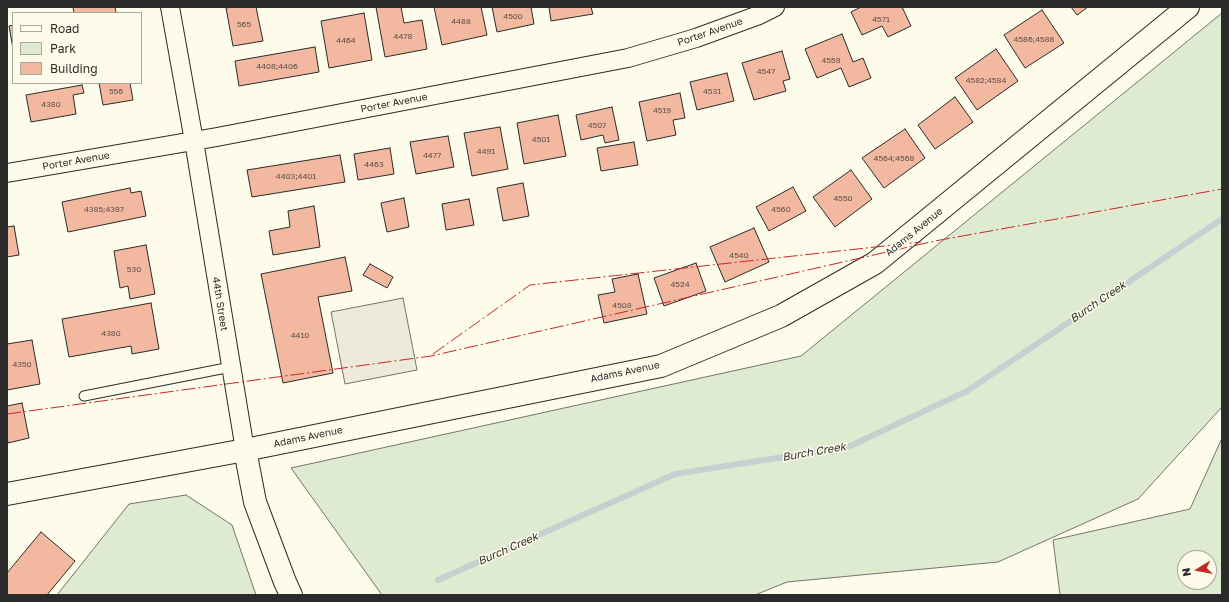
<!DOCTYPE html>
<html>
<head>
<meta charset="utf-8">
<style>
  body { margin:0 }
  #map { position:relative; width:1229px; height:602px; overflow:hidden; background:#fdfbea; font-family:"Golos Text",sans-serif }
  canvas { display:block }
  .frame { position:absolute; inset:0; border:8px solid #2b2b2b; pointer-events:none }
  .legend { position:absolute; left:12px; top:12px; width:130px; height:72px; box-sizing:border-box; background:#fdfbea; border:1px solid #a9a89e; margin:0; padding:5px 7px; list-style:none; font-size:12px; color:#2b2b2b }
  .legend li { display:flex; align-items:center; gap:8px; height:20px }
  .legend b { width:20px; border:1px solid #a9a89e }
  .north { position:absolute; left:1177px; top:550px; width:40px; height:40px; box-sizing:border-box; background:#fdfbea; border:1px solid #a9a89e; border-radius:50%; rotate:259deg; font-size:11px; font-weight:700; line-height:16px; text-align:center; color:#2b2b2b }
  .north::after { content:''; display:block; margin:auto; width:14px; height:18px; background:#c62828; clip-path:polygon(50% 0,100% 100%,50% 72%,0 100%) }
</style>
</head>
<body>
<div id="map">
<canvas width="1229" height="602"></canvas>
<div class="frame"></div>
<ul class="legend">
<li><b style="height:5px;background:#fdfbea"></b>Road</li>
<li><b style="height:11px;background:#deebd1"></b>Park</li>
<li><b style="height:11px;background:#f2b8a0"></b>Building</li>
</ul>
<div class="north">N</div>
</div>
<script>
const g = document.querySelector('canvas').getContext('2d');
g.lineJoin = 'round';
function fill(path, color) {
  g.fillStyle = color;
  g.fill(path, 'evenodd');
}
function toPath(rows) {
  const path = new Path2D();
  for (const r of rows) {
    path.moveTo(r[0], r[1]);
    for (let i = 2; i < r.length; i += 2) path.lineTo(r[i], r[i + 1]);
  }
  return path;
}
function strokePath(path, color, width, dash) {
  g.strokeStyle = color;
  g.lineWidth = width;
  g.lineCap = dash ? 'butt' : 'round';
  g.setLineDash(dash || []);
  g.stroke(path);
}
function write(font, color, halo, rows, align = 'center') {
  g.font = font + ' "Golos Text",sans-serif';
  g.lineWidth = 3;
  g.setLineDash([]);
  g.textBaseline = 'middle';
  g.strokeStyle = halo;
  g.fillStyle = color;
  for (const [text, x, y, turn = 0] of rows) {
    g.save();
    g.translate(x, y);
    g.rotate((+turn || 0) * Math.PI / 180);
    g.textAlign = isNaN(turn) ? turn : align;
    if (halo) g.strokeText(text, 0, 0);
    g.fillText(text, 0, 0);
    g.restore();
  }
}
const green = toPath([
  [1222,13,1222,407,1138,499,998,562,787,582,755,595,382,595,291,468,801,356,1222,13],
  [1222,438,1222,595,1060,595,1053,540,1190,509,1222,438],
  [1185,558,1209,558,1209,582,1185,582,1185,558],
  [186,495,232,525,256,595,57,595,129,504,186,495]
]);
fill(green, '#deebd1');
strokePath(green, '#74746e', 1);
const parking = toPath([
  [403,298,417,370,345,384,331,312,403,298]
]);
fill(parking, '#eceadb');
strokePath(parking, '#74746e', 1);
strokePath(toPath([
  [438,580,675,474,848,447,967,391,1222,219]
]), '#c7d0d0', 6);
const building = toPath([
  [73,7,115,7,116,13,74,13,73,7],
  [232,7,256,7,263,41,233,46,226,8,232,7],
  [376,7,401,7,404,23,422,20,427,49,385,57,376,7],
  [434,7,481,7,487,35,442,45,434,7],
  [492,7,531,7,534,24,497,32,492,7],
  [549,7,591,7,593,14,551,21,549,7],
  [861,7,902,7,911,26,888,37,882,26,862,35,851,12,861,7],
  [1071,7,1088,7,1077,15,1071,7],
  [1042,10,1064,43,1025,68,1004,35,1042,10],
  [364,13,372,60,329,68,321,21,364,13],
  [13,25,13,49,9,26,13,25],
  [842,34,853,62,863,58,871,78,849,87,841,68,817,78,805,49,842,34],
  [315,47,319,72,239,86,235,61,315,47],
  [996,49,1018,81,977,110,955,78,996,49],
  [782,51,790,79,783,81,786,91,754,100,742,63,782,51],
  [727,73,734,101,697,110,690,82,727,73],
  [99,83,130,83,133,100,103,105,99,83],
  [82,85,84,93,73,95,76,114,31,122,26,95,82,85],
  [680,93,685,118,673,120,676,135,647,141,639,102,680,93],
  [955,97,973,122,935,149,918,125,955,97],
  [612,107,619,140,605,143,603,135,581,140,576,115,612,107],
  [558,115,566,156,524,164,517,123,558,115],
  [500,127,508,169,472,176,464,133,500,127],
  [905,129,925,158,884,188,862,158,905,129],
  [448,136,454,167,416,174,410,142,448,136],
  [634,142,638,165,601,171,597,148,634,142],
  [390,148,394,174,358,180,354,154,390,148],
  [340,155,345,182,252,197,247,170,340,155],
  [851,170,872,199,835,227,813,197,851,170],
  [523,183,529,216,503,221,497,188,523,183],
  [793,187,806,211,769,231,756,207,793,187],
  [130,188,131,193,141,191,146,216,68,232,62,202,130,188],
  [404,198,409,227,387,232,381,203,404,198],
  [469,199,474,225,446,230,442,204,469,199],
  [314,206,320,247,273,255,269,231,290,227,288,211,314,206],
  [14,226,19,255,7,257,7,227,14,226],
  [754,228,769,262,725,282,710,247,754,228],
  [146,245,155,294,130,299,128,286,120,288,114,251,146,245],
  [345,257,352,291,318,297,333,373,283,383,261,274,345,257],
  [696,263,706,291,664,306,654,278,696,263],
  [370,264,393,277,387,288,363,275,370,264],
  [638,274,647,314,604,323,598,295,615,292,612,279,638,274],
  [151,303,159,349,132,354,131,346,69,357,62,319,151,303],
  [32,340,40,384,7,390,7,344,32,340],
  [22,403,29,438,8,443,7,437,7,406,22,403],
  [41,532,75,561,47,595,7,595,7,573,41,532]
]);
fill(building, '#f2b8a0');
strokePath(building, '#2b2b2b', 1);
const service = toPath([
  [84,396,231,367]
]);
const minor = toPath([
  [170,7,194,141,245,450],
  [7,173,217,137,628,58,696,38,759,15,775,7]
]);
const tertiary = toPath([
  [245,450,255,502,285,582,291,595],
  [7,494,245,450,661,366,781,316,875,263,1188,7]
]);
strokePath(service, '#2b2b2b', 11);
strokePath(minor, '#2b2b2b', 20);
strokePath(tertiary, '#2b2b2b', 24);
strokePath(service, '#fdfbea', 9);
strokePath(minor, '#fdfbea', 18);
strokePath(tertiary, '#fdfbea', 22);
strokePath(toPath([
  [433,354,530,285,921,242],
  [7,414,431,356,935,241,1222,189]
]), '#c62828', 1, [14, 3, 2, 3]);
write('8px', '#5d4e48', null, [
  ["4500",513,16],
  ["4571",881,19],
  ["4488",461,21],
  ["565",244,24],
  ["4478",403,36],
  ["4586;4588",1034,39],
  ["4464",346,40],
  ["4559",831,60],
  ["4408;4406",277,66],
  ["4547",766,71],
  ["4582;4584",986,80],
  ["556",116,91],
  ["4531",712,91],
  ["4380",51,104],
  ["4519",662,110],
  ["4507",597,125],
  ["4501",541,139],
  ["4491",486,151],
  ["4477",432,155],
  ["4564;4568",894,158],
  ["4463",374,164],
  ["4403;4401",296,176],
  ["4550",843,198],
  ["4385;4397",104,209],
  ["4560",781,209],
  ["4540",739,255],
  ["530",134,269],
  ["4524",680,284],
  ["4508",622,305],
  ["4380",111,333],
  ["4410",300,335],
  ["4350",22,364]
]);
write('10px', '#2b2b2b', '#fdfbea', [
  ["Porter Avenue",710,32,-19],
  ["Porter Avenue",394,103,-11],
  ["Porter Avenue",76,161,-10],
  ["Adams Avenue",914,232,-39],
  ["44th Street",220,304,81],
  ["Adams Avenue",625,372,-12],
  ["Adams Avenue",308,437,-12]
]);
write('italic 11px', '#2b2b2b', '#fdfbea', [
  ["Burch Creek",1098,302,-34],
  ["Burch Creek",814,452,-10],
  ["Burch Creek",508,549,-24]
]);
</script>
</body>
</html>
